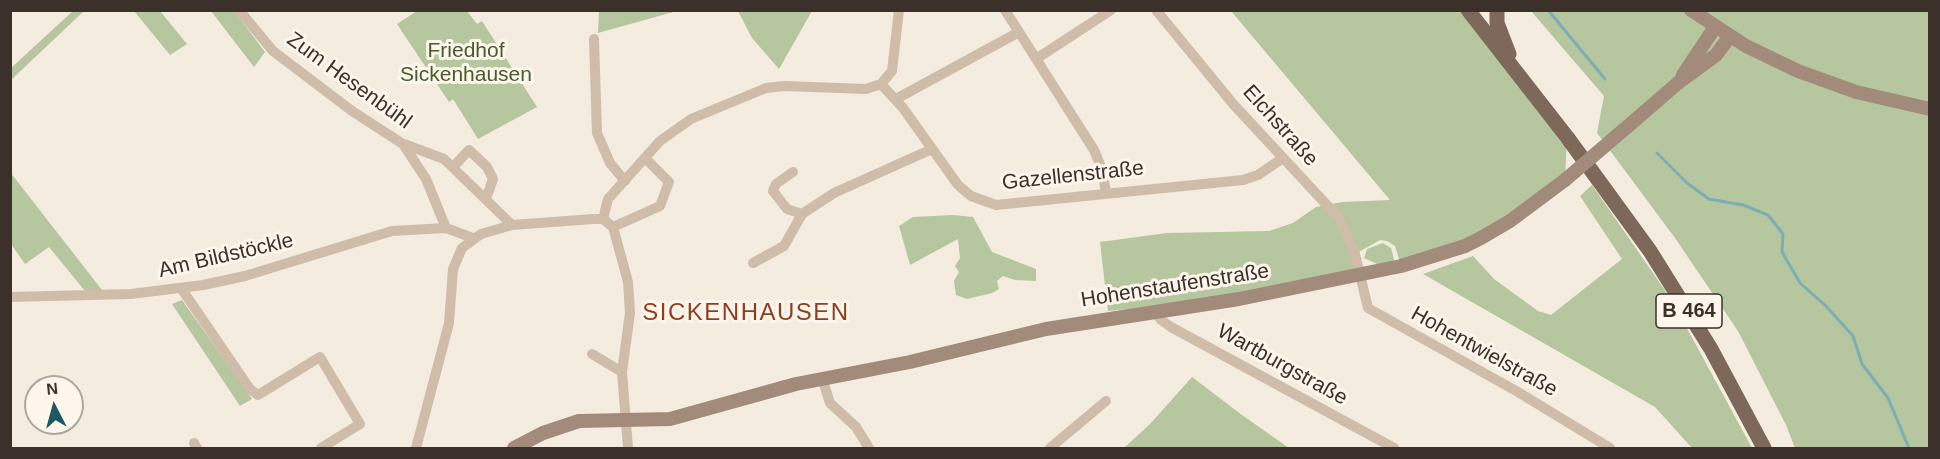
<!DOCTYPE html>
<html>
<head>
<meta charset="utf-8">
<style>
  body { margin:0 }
  #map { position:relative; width:1940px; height:459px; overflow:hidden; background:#f5ece0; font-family:Arial,sans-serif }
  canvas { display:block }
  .frame { position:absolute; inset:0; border:12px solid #3c302a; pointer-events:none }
  .north { position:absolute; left:24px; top:375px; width:60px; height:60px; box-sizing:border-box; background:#fcf6ed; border:2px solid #afa79f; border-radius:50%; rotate:354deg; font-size:16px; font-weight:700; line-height:24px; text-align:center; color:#3c302a }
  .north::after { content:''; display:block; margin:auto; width:21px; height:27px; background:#1c5961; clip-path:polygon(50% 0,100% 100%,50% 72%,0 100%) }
</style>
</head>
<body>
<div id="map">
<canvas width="1940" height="459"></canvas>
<div class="frame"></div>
<div class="north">N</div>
</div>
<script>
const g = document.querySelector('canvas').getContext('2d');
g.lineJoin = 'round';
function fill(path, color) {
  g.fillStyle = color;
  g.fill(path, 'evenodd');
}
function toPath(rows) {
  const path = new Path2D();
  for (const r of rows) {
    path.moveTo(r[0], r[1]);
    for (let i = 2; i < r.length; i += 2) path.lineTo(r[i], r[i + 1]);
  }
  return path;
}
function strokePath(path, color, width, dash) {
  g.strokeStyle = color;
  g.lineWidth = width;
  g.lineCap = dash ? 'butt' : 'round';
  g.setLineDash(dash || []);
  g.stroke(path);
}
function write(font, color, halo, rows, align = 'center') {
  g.font = font + ' Arial,sans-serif';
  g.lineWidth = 6;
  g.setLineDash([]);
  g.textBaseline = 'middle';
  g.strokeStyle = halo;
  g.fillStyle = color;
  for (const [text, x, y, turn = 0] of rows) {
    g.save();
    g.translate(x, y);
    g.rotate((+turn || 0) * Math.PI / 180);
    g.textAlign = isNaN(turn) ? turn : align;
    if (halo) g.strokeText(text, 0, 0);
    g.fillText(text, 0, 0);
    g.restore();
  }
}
fill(toPath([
  [74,10,84,11,11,80,11,68],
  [134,11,160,11,187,44,170,55],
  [211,11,234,11,259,44,265,52,254,67],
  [417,11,467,11,477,24,482,21,537,107,478,139,453,99,449,102,397,24],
  [599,11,599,10,677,11,598,33],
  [738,11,812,11,779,69,752,38],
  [1231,11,1468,11,1567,137,1565,180,1510,221,1401,266,1395,246,1387,241,1380,240,1355,254,1361,274,1239,299,1108,311,1100,242,1167,233,1269,231,1293,223,1316,207,1342,202,1390,200],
  [1531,11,1929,11,1929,448,1795,448,1786,425,1738,331,1675,238,1597,133,1604,96],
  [10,172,102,290,85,291,49,247,25,264,11,244],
  [1592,185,1671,299,1752,448,1692,448,1655,407,1423,274,1473,256,1494,279,1538,311,1551,315,1622,259,1580,196],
  [953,215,973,217,992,252,1036,269,1036,281,1015,280,1003,276,997,281,999,289,992,293,967,299,956,295,954,281,959,272,955,266,960,258,958,239,910,265,899,226,913,217],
  [1383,243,1391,248,1395,263,1377,264,1364,258,1367,249],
  [182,300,252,399,240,406,172,304],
  [1192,377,1242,415,1289,448,1124,448,1150,424]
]), '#b6c69e');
strokePath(toPath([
  [1548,10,1605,79],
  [1657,153,1687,183,1709,199,1743,205,1768,215,1783,234,1782,252,1800,283,1826,306,1853,336,1862,364,1888,398,1909,448]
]), '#7cafb4', 3);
strokePath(toPath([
  [239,10,273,51,352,111,403,144,426,179,446,228,473,238],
  [1005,10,1094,150,1101,167,1106,192],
  [1156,10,1234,105,1338,217,1355,254,1368,308,1518,392,1610,448],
  [594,39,597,133,610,163,625,181],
  [1036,59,1111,10],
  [881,84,903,108,958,185,971,196,996,205,1243,180,1258,175,1283,158],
  [896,99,1019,32],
  [404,144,444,159,512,225],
  [453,167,469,150,487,167,493,179,486,199],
  [793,172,776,184,773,191,787,209,802,214],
  [603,219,608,199,660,141,691,119,766,88,784,86,866,89,881,84,892,71,899,10],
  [613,227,660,206,669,182,645,158],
  [753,263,784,246,802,214,834,193,932,149],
  [181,288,250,389,258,395,320,357,360,424,321,448],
  [10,297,131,294,203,285,245,276,392,231,446,228],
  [1155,311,1161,320,1171,327,1394,448],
  [592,354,622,372],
  [822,378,830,403,856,427,869,448],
  [194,443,197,448],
  [416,448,443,346,449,323,453,269,462,248,481,234,512,225,593,219,603,219,613,227,628,282,630,313,622,372,628,448],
  [1050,448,1106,401]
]), '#cfbdaa', 10);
strokePath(toPath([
  [1691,10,1746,46,1798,71,1856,92,1930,109],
  [1683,75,1715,27],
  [1634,121,1679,82,1716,55,1730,36],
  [514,448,543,433,579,421,670,419,796,384,910,362,1046,329,1239,299,1401,266,1465,246,1481,238,1510,221,1565,180]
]), '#a38b7b', 14);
strokePath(toPath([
  [1468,10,1567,137,1650,251,1711,349,1764,448],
  [1497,10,1497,23,1509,54]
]), '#7e685a', 15);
strokePath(toPath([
  [1565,180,1634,121]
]), '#a38b7b', 14);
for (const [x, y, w] of [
  [1689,311,66]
]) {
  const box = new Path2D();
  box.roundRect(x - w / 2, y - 17, w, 34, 4.5);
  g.fillStyle = '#fcf6ed';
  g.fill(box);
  strokePath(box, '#3c302a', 1.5);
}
write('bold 20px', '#3c302a', null, [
  ["B 464",1689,311]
]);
write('21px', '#485c2c', '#fcf6ed', [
  ["Friedhof",466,51],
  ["Sickenhausen",466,75]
]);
write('21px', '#3c302a', '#fcf6ed', [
  ["Zum Hesenbühl",349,81,36],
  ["Elchstraße",1280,126,48],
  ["Gazellenstraße",1073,176,-6],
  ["Am Bildstöckle",226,256,-13],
  ["Hohenstaufenstraße",1175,286,-9],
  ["Hohentwielstraße",1484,352,29],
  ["Wartburgstraße",1282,365,29]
]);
g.letterSpacing = '1.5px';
write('24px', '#913e1c', '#fcf6ed', [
  ["SICKENHAUSEN",746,313]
]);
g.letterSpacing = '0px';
</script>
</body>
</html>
